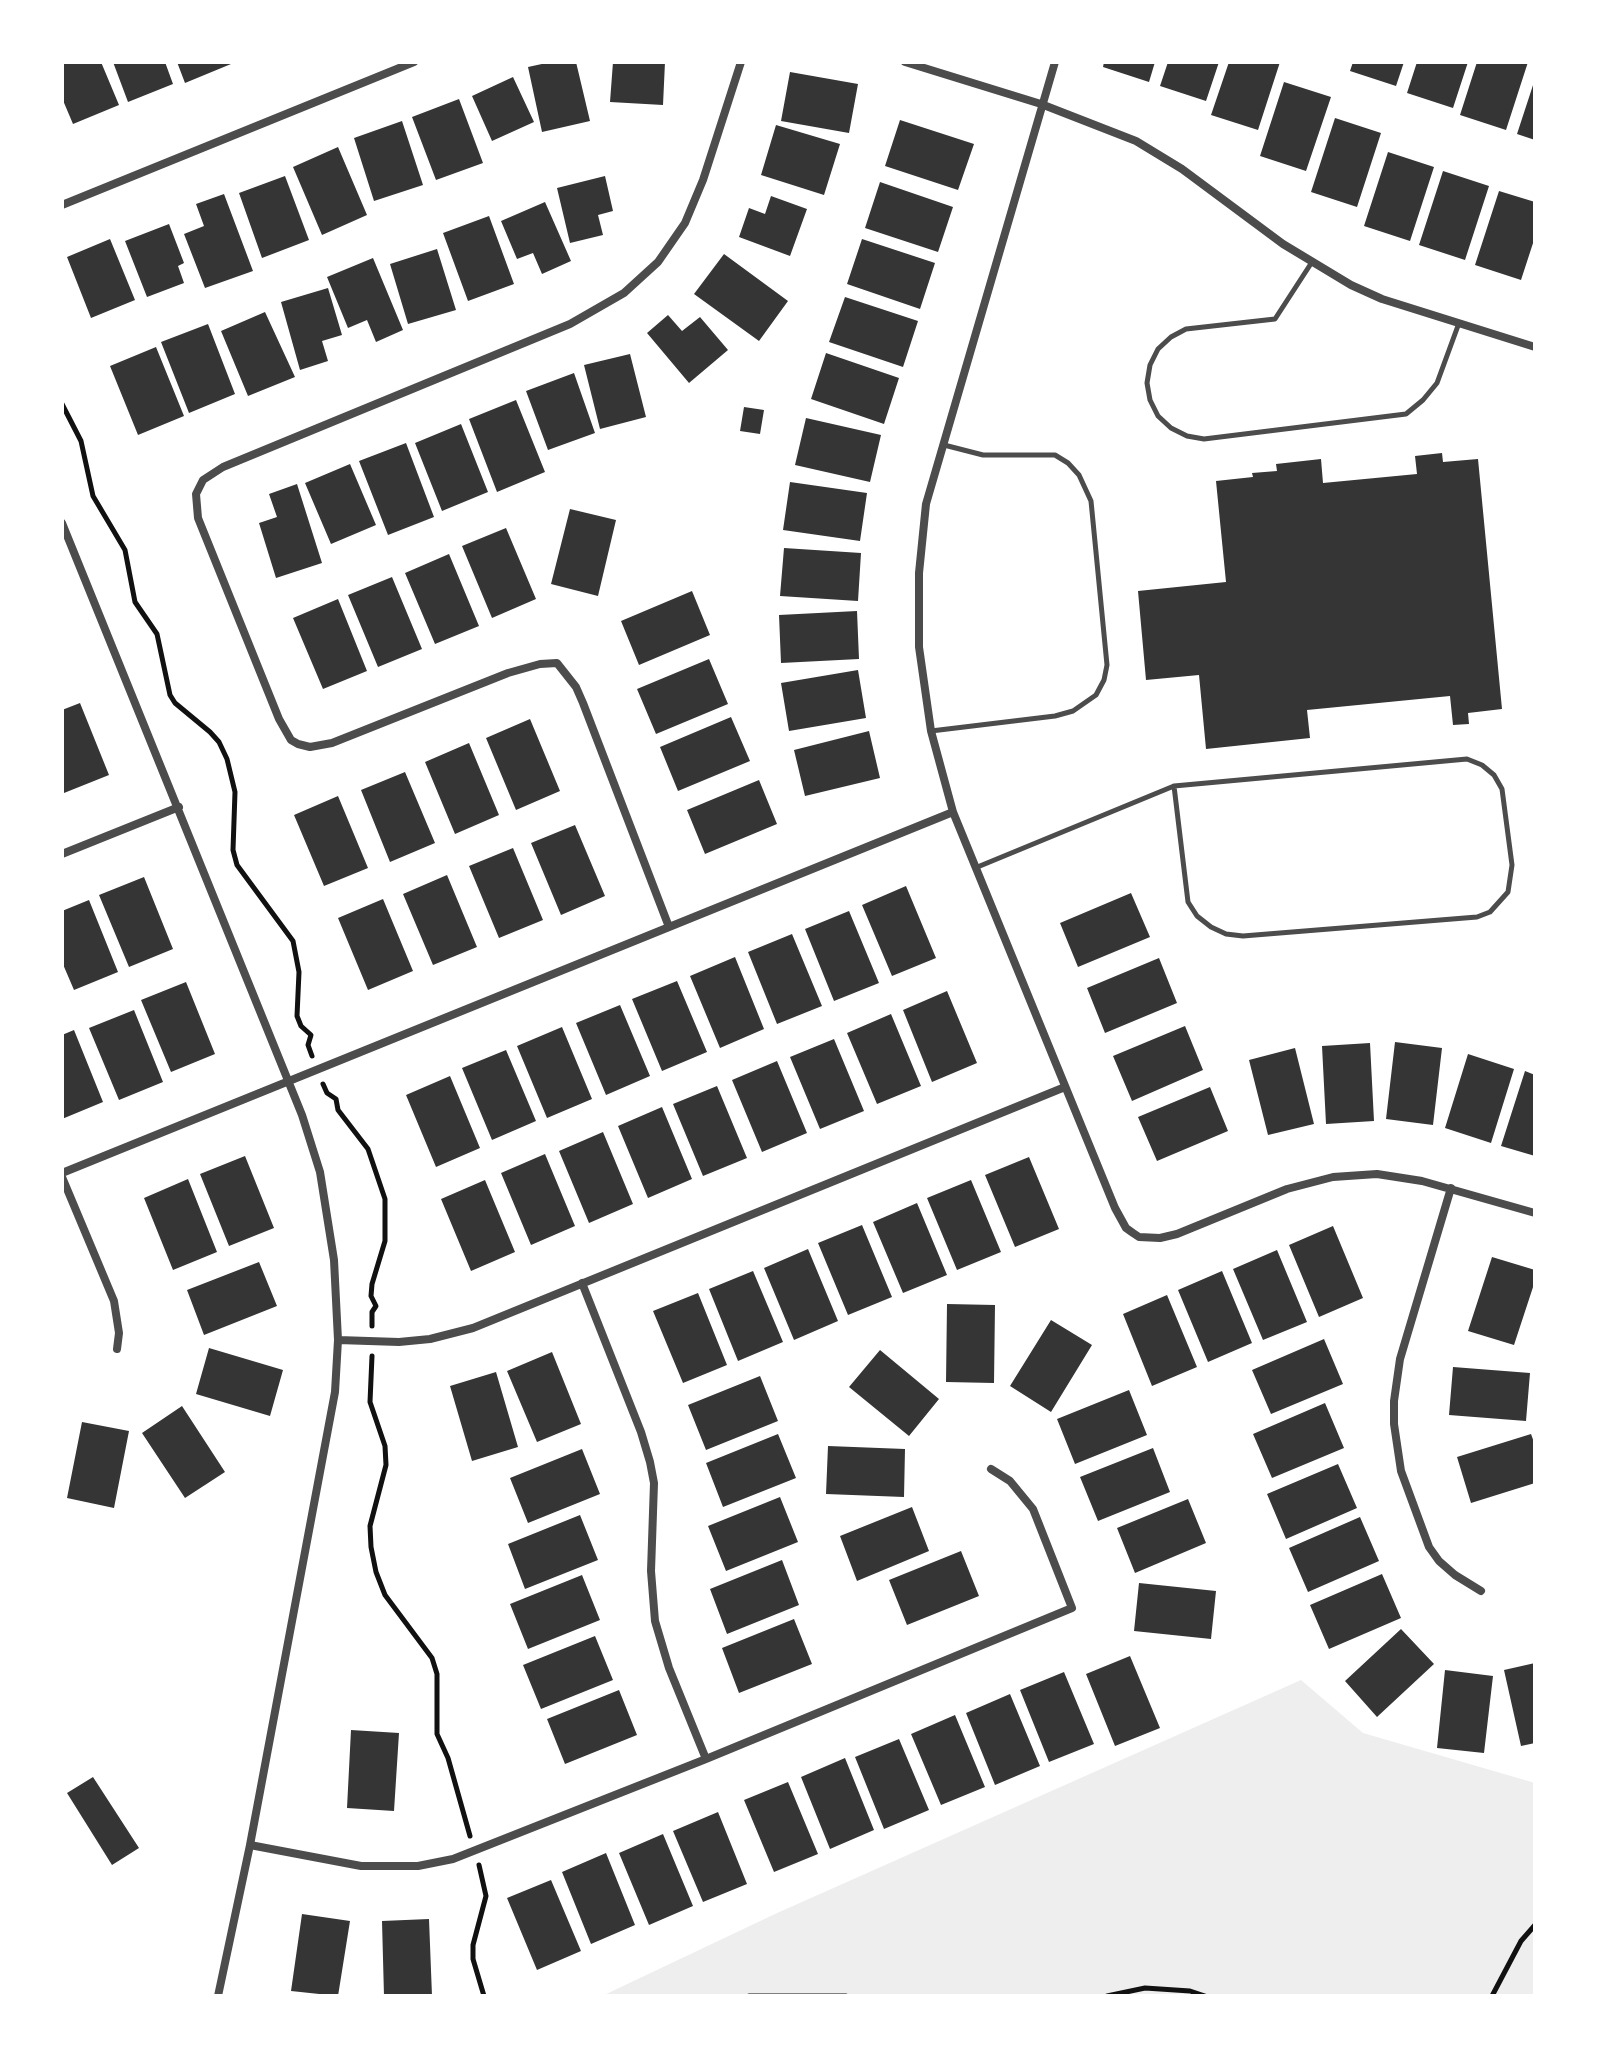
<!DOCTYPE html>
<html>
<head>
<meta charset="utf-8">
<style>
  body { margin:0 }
  #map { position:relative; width:1597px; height:2058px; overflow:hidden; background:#fff; font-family:Arial,sans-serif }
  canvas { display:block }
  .frame { position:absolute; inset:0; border:64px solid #fff; pointer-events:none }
</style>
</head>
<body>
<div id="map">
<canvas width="1597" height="2058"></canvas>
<div class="frame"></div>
</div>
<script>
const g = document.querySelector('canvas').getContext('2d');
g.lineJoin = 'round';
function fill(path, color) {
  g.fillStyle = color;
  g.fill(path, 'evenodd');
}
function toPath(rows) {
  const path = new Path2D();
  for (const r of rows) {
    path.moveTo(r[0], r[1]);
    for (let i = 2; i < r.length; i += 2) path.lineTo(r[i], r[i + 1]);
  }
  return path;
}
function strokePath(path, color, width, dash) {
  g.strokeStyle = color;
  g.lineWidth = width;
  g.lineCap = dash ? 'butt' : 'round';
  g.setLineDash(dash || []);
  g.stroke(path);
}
fill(toPath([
  [1301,1680,1363,1733,1535,1783,1535,1996,602,1996,775,1914]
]), '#eee');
fill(toPath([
  [62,62,101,62,119,105,73,124,62,98],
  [113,62,165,62,173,84,128,102],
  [177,62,230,62,231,64,185,83],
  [551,62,576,62,590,121,542,132,528,67],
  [613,62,665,62,663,105,610,102],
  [1104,62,1155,62,1149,82,1103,67],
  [1168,62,1219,62,1206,101,1160,86],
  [1229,62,1280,62,1258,130,1211,115],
  [1353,62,1404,62,1396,86,1350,71],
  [1417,62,1468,62,1453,108,1407,93],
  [1477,62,1528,62,1506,130,1460,115],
  [790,72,858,84,849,133,781,121],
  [513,77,534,122,492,141,472,96],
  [1535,79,1535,140,1517,134],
  [1284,82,1331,97,1306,171,1260,156],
  [459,99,483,163,436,180,412,117],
  [1335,118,1381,133,1357,207,1311,192],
  [900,120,974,144,958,190,885,166],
  [402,121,423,185,374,201,354,138],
  [776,125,840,144,824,195,761,175],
  [338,147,367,215,322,235,293,167],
  [1388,152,1434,167,1410,241,1364,226],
  [1443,171,1489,186,1465,260,1419,245],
  [285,176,309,240,262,258,239,193],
  [605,176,613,211,598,215,603,235,570,243,557,188],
  [880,182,953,207,938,252,865,228],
  [1499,191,1535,202,1535,237,1521,280,1475,265],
  [224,194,253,271,205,288,184,234,204,226,196,204],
  [771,196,807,209,790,256,739,237,749,208,765,214],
  [545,202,571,261,542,274,533,253,517,259,501,221],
  [489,216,514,284,468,301,443,233],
  [169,224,184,263,178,266,184,283,147,297,125,241],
  [110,239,135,300,91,318,67,257],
  [862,239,935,263,920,309,847,284],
  [437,249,456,310,408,324,390,264],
  [724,254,788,301,759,341,694,294],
  [373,258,403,330,376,342,367,320,348,328,327,277],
  [328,288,342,335,322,341,328,361,300,370,281,302],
  [845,297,918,321,903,367,829,342],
  [265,312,295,377,248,396,221,331],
  [668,315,682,331,700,317,728,350,689,383,647,333],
  [208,324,235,394,189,413,161,342],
  [156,347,184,416,138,435,110,366],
  [826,353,899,378,884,424,811,399],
  [630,354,646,417,600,429,584,365],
  [574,373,595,433,548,450,526,391],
  [516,400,545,472,497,492,469,419],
  [744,407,764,410,760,434,740,431],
  [806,418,881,435,870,482,795,465],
  [461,424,488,492,442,511,415,443],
  [406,443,434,517,388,535,359,461],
  [1442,453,1443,462,1478,459,1502,709,1468,713,1469,724,1453,725,1450,696,1307,710,1310,738,1206,749,1199,675,1146,680,1138,591,1226,582,1216,481,1253,477,1252,473,1277,471,1276,464,1321,459,1323,483,1417,474,1415,456],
  [350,464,376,525,331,544,305,483],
  [790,482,867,493,860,541,783,530],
  [297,484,322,563,276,578,259,523,277,517,269,494],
  [570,509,616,520,598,596,551,584],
  [506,528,536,599,492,618,462,546],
  [784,548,861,553,858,601,780,596],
  [449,554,479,626,435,644,405,573],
  [392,577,422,649,378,667,348,595],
  [692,591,710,635,639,665,621,621],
  [338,599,367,671,323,689,293,618],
  [857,611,859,659,781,663,779,615],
  [709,659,728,704,656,734,637,689],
  [858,670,866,718,789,731,781,683],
  [80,703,109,775,64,793,62,787,62,710],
  [731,717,750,761,678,791,660,747],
  [530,719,560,791,516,810,486,738],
  [869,731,880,778,805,796,794,750],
  [469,743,499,815,455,834,425,762],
  [405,772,435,843,390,862,361,790],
  [759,780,777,824,705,854,687,810],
  [338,796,368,868,324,886,294,815],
  [575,825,605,896,561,915,531,843],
  [513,848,543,920,499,938,469,866],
  [447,875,477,947,433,965,403,894],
  [144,877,173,949,129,967,99,895],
  [906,886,936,958,892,976,862,905],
  [1131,893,1150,937,1078,967,1060,923],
  [383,899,413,971,368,990,338,918],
  [89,900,118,972,74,990,62,962,62,911],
  [849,911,879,983,834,1001,805,929],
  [792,934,822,1006,777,1024,748,952],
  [735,957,764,1029,720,1048,690,976],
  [1159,958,1177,1003,1105,1033,1087,988],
  [677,981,707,1052,662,1071,632,999],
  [186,982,215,1054,171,1072,141,1000],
  [947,991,977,1063,932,1082,903,1010],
  [620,1005,650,1076,606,1095,576,1023],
  [134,1010,163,1082,119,1100,89,1028],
  [891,1014,921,1086,877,1104,847,1033],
  [1185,1026,1203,1070,1132,1101,1113,1056],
  [562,1027,592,1099,547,1118,517,1046],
  [74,1030,103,1102,62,1119,62,1035],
  [834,1039,864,1111,820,1129,790,1057],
  [1395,1042,1442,1048,1433,1125,1386,1119],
  [1370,1043,1374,1121,1326,1124,1322,1046],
  [1295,1048,1314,1124,1268,1135,1249,1060],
  [506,1050,536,1121,492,1140,462,1068],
  [1468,1054,1514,1069,1491,1143,1445,1128],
  [777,1061,807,1133,762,1152,732,1080],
  [1525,1071,1535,1075,1535,1156,1501,1146],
  [450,1076,480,1148,436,1167,406,1095],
  [717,1086,747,1158,703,1176,673,1104],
  [1210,1087,1228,1131,1157,1161,1138,1117],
  [662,1107,692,1179,648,1198,618,1126],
  [603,1132,633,1204,589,1223,559,1151],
  [545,1154,575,1226,531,1245,501,1173],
  [245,1156,274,1228,229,1246,200,1174],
  [1029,1157,1059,1229,1015,1247,985,1175],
  [188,1179,217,1252,173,1270,144,1198],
  [485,1180,515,1252,471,1271,441,1199],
  [971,1180,1001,1252,957,1270,927,1198],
  [917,1203,947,1275,903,1293,873,1222],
  [862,1225,892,1297,848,1315,818,1243],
  [1333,1226,1363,1298,1319,1317,1289,1245],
  [808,1249,838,1321,794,1340,764,1268],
  [1277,1250,1307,1322,1263,1340,1233,1269],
  [1492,1257,1535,1270,1535,1281,1514,1345,1468,1331],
  [259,1262,277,1306,204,1335,187,1290],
  [753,1271,783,1342,738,1361,709,1289],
  [1222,1271,1252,1343,1208,1362,1178,1290],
  [698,1293,727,1365,683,1383,653,1311],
  [1167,1295,1197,1367,1152,1386,1123,1314],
  [947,1304,995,1305,994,1383,946,1382],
  [1051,1320,1092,1345,1051,1412,1010,1386],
  [1324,1339,1343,1384,1271,1414,1252,1370],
  [209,1348,283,1370,270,1416,196,1394],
  [880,1350,939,1399,909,1436,849,1387],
  [552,1352,581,1424,537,1442,507,1371],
  [1453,1367,1530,1373,1526,1421,1449,1415],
  [496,1372,518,1447,472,1461,450,1386],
  [760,1376,778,1421,706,1450,688,1405],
  [1129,1390,1147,1435,1075,1464,1057,1419],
  [1325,1403,1344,1448,1272,1478,1253,1434],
  [182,1406,225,1472,185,1498,142,1433],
  [82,1422,129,1431,114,1508,67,1498],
  [778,1434,796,1478,723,1507,706,1463],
  [1531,1434,1535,1445,1535,1483,1471,1503,1457,1457],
  [828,1446,905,1449,904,1497,826,1494],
  [1153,1448,1170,1492,1098,1521,1080,1477],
  [582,1449,600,1494,528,1523,510,1478],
  [1338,1464,1357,1508,1286,1539,1267,1494],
  [780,1497,798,1542,726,1571,708,1526],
  [1188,1499,1206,1543,1135,1573,1117,1528],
  [912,1507,929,1551,857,1581,840,1536],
  [580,1515,598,1560,525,1589,508,1544],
  [1360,1517,1379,1561,1308,1592,1289,1548],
  [961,1551,979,1596,907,1625,889,1580],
  [782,1560,799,1605,727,1634,710,1589],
  [1382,1574,1401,1618,1329,1649,1310,1605],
  [582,1575,600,1620,528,1649,510,1604],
  [1139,1583,1216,1591,1211,1639,1134,1631],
  [794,1619,812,1664,739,1693,722,1648],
  [1401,1629,1434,1664,1377,1717,1345,1681],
  [595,1636,613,1680,541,1709,523,1665],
  [1130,1656,1160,1728,1115,1746,1086,1674],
  [1535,1663,1535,1743,1521,1746,1504,1670],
  [1445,1670,1493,1676,1484,1753,1437,1748],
  [1064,1672,1094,1744,1049,1762,1020,1690],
  [619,1690,637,1735,565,1764,547,1719],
  [1010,1694,1040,1766,995,1785,966,1713],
  [955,1715,985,1787,941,1805,911,1734],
  [351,1730,399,1733,394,1811,347,1808],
  [899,1739,929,1810,884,1829,855,1757],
  [845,1758,874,1830,830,1849,801,1777],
  [93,1777,139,1848,112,1865,67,1793],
  [788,1782,818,1854,774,1872,744,1800],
  [718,1812,747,1884,703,1902,673,1831],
  [663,1834,693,1906,649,1925,619,1853],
  [606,1853,635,1925,591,1944,562,1872],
  [551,1880,581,1951,537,1970,507,1898],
  [302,1914,350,1921,338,1996,291,1991],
  [429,1919,432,1996,384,1996,382,1921]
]), '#353535');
strokePath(toPath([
  [62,404,81,441,93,496,125,550,135,602,157,634,170,695,175,703,210,732,219,742,227,759,235,792,233,850,237,865,293,941,299,972,297,1016,301,1026,311,1035,308,1045,312,1056],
  [323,1084,327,1093,336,1099,338,1110,368,1149,385,1199,385,1241,372,1284,371,1296,376,1306,372,1312,372,1326],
  [372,1356,370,1402,385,1446,386,1465,370,1526,371,1547,376,1572,385,1595,432,1658,437,1674,437,1734,448,1758,470,1836],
  [479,1865,486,1896,473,1945,473,1959,484,1996],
  [749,1996,846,1996],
  [1107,1996,1145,1988,1190,1991,1205,1996],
  [1492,1996,1521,1941,1535,1925]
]), '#111', 5);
strokePath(toPath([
  [1312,262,1275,319,1186,329,1171,337,1158,349,1150,365,1147,383,1150,400,1158,416,1171,428,1187,436,1204,439,1406,414,1423,400,1437,383,1459,323],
  [931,731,1055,716,1073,711,1096,695,1104,680,1107,665,1091,501,1079,475,1068,463,1055,455,983,455,944,445],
  [975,868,1174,786,1467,759,1482,765,1494,775,1502,789,1512,865,1508,892,1490,912,1477,917,1243,936,1226,934,1211,927,1197,916,1188,902,1174,786]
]), '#4c4c4c', 5);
strokePath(toPath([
  [905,62,1041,104,1136,141,1182,169,1283,244,1351,285,1382,299,1535,347],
  [1055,62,926,504,919,573,919,647,931,731,953,812,1115,1208,1126,1228,1133,1233,1139,1237,1160,1238,1177,1234,1287,1189,1333,1177,1377,1174,1422,1181,1535,1213],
  [62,205,414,62],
  [62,523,302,1115,320,1172,334,1260,338,1340,335,1392,250,1845,218,1996],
  [62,854,179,807],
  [669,927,583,703,576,687,557,663,540,664,508,673,332,743,310,747,298,744,291,740,279,719,198,518,196,494,203,480,223,467,570,324,624,293,658,262,685,223,703,180,741,62],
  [62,1173,953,812],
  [62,1177,114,1301,119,1333,117,1349],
  [1451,1188,1400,1359,1394,1401,1394,1424,1401,1471,1429,1547,1439,1561,1455,1575,1481,1591],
  [582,1283,641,1432,650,1462,654,1483,651,1571,655,1621,669,1668,706,1759],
  [338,1340,399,1342,430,1339,473,1328,1065,1087],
  [250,1845,361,1866,418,1866,453,1859,706,1759,1072,1608,1033,1509,1010,1481,991,1469]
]), '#4c4c4c', 8);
</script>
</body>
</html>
